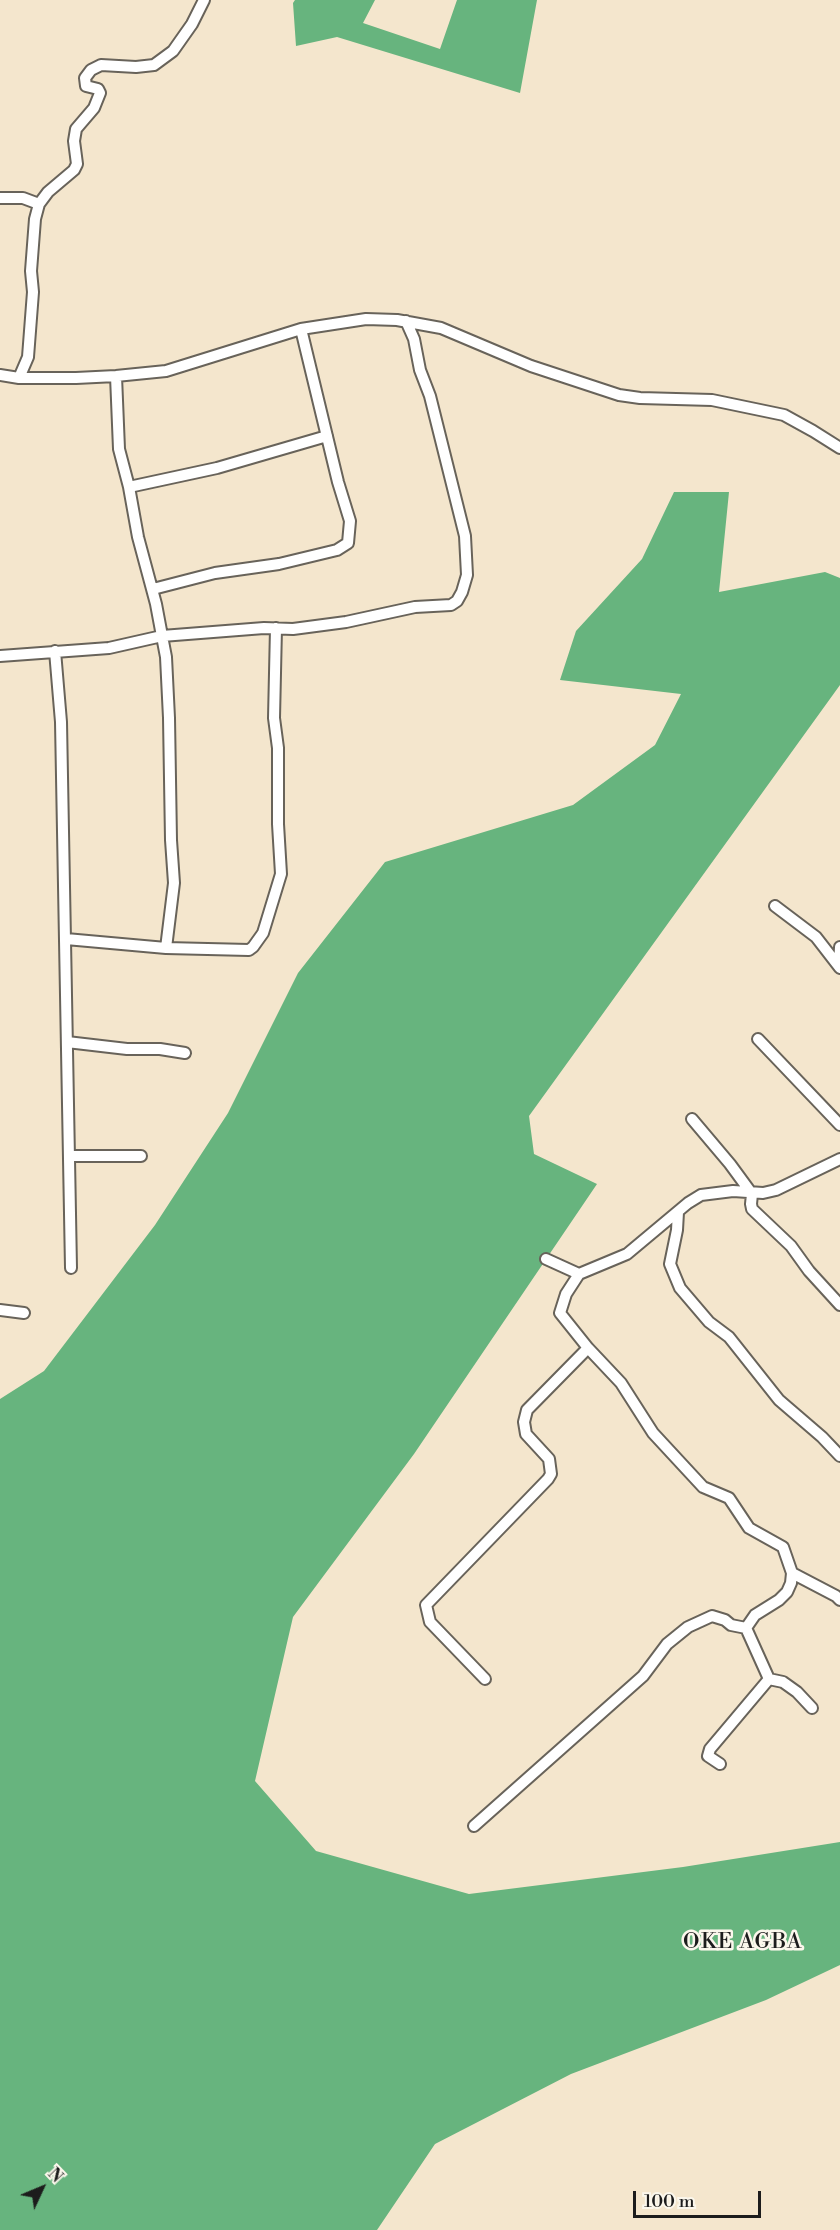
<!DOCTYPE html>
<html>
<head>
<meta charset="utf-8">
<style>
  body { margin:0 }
  #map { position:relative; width:840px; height:2230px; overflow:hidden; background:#f4e6cd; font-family:"Libre Bodoni",serif }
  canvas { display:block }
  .north { position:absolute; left:12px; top:2158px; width:60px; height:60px; -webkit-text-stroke:4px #fbf7ec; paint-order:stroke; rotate:46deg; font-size:16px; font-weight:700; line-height:24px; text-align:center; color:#1c1c1c }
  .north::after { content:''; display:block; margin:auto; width:21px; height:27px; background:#1c1c1c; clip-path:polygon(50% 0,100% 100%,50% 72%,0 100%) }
  .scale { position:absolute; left:633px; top:2191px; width:128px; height:27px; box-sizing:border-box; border:3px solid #1c1c1c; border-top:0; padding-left:8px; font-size:18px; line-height:21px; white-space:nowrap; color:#1c1c1c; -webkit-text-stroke:4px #fbf7ec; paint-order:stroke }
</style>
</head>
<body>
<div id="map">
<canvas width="840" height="2230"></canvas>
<div class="north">N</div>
<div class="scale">100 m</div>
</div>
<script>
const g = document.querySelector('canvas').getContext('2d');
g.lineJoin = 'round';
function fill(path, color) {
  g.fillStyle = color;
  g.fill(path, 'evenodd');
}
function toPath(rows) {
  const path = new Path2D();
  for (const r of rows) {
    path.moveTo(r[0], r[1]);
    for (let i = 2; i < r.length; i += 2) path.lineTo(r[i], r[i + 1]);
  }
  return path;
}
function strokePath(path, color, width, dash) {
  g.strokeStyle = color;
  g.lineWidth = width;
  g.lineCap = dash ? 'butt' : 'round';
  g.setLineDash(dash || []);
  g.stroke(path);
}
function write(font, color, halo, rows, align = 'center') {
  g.font = font + ' "Libre Bodoni",serif';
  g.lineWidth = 5;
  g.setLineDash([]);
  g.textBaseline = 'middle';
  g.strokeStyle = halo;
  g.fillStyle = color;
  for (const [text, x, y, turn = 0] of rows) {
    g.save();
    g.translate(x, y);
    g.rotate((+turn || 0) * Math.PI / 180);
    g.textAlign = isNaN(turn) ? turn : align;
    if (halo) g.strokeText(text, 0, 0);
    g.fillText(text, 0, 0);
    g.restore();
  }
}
fill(toPath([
  [295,0,375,0,363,23,440,49,457,0,537,0,520,93,337,37,296,46,293,3],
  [674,492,729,492,719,592,825,572,840,578,840,685,529,1116,534,1154,597,1184,414,1454,293,1617,255,1781,316,1851,469,1894,683,1867,840,1842,840,1965,766,2000,571,2074,435,2144,377,2230,0,2230,0,1399,44,1371,155,1225,228,1113,298,973,385,862,573,805,655,745,681,694,560,680,576,631,642,559]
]), '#67b47e');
const minor = toPath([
  [0,198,23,198,39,204],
  [0,375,19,378,76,378,116,376,166,371,301,329,366,319,397,320,441,328,531,366,619,395,640,398,712,400,784,415,813,431,840,448],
  [19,378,28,357,33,292,31,271,35,219,39,204,48,192,74,170,77,164,74,141,76,129,94,108,100,93,98,89,86,86,85,78,91,70,101,65,136,67,154,65,173,51,192,24,204,0],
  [129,487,217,468,327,436],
  [153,589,215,573,279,564,337,550,348,543,350,521,338,482,301,329],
  [55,651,61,722,71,1268],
  [0,656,109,648,162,636,156,604,138,537,129,487,119,449,116,376],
  [775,906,816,937,840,968],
  [66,939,166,948,249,950,253,947,263,933,281,874,278,824,278,748,274,718,276,628],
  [166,948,174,883,171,840,169,718,166,657,162,636,264,628,293,629,346,622,415,607,451,605,457,601,462,592,467,575,465,536,430,396,420,370,414,339,406,321],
  [839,966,840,947],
  [758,1039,840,1125],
  [67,1042,127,1049,160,1049,185,1053],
  [692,1119,730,1164,752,1194,751,1204,752,1209,791,1246,809,1271,840,1305],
  [70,1156,141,1156],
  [678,1212,677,1230,670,1264,680,1288,709,1322,729,1337,779,1400,822,1437,840,1456],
  [546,1259,579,1274,627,1254,688,1203,701,1195,733,1191,763,1193,776,1190,840,1159],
  [0,1310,24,1313],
  [792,1573,836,1596,840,1600],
  [485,1679,430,1622,426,1605,548,1479,551,1474,549,1459,526,1434,524,1422,527,1410,588,1348,560,1313,566,1294,579,1274],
  [769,1679,783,1682,797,1692,812,1708],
  [720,1764,708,1756,710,1749,769,1679,746,1628],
  [474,1826,643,1676,667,1644,688,1627,712,1616,725,1620,731,1625,746,1628,755,1615,779,1600,787,1592,791,1583,792,1573,783,1547,749,1528,729,1498,703,1487,653,1433,621,1383,588,1348]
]);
strokePath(minor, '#68635a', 14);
strokePath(minor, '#fff', 10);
g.letterSpacing = '1.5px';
write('21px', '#1c1c1c', '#fbf7ec', [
  ["OKE AGBA",743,1943]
]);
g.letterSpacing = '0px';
</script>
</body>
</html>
